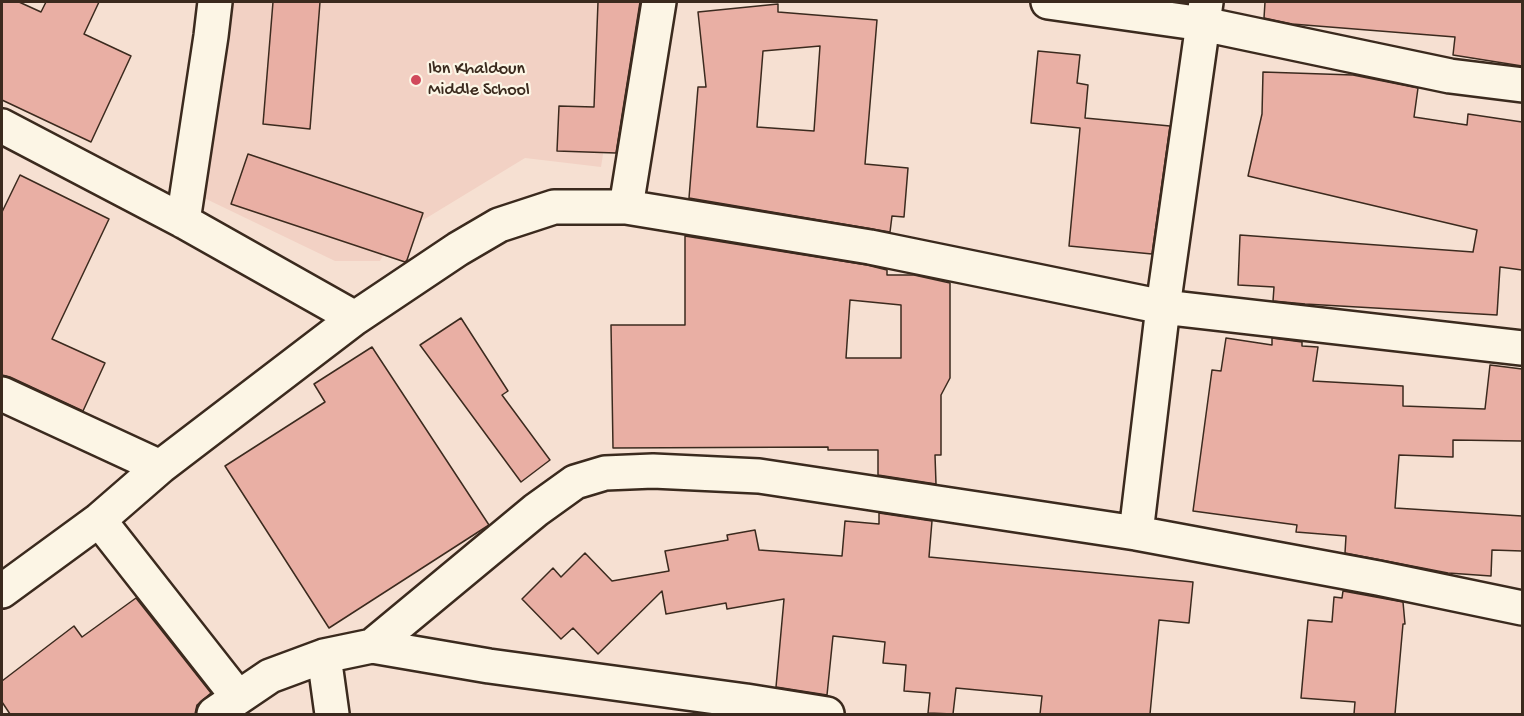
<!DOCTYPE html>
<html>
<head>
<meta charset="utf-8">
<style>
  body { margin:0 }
  #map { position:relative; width:1524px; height:716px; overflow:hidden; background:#f6e0d2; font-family:"Gochi Hand",sans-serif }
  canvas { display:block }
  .frame { position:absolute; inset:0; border:3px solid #3b2a1e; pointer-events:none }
</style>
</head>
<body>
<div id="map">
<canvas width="1524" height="716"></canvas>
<div class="frame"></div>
</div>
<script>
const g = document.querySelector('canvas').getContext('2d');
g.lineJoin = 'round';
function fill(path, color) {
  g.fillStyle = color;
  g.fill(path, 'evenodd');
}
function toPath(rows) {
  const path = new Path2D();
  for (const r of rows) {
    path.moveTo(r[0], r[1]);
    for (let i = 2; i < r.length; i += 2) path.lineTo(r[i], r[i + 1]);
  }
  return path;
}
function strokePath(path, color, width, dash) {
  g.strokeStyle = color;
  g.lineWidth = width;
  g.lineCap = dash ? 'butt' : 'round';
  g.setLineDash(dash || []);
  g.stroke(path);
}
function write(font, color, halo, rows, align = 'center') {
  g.font = font + ' "Gochi Hand",sans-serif';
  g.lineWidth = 4.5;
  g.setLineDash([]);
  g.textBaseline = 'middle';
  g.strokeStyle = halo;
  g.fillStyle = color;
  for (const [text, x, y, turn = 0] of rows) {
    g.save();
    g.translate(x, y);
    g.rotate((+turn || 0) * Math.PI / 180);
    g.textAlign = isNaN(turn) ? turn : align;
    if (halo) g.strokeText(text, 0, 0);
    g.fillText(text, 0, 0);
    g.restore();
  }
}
fill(toPath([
  [228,2,627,2,601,167,525,158,392,239,380,261,335,261,202,197]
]), '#f2d1c4');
const building = toPath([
  [2,2,19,2,41,12,46,2,99,2,84,34,131,56,91,142,2,100,2,2],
  [273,2,320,2,310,129,263,124,273,2],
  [598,2,640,2,616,153,557,151,559,106,594,107,598,2],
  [1265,2,1522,2,1522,66,1453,55,1455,37,1292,24,1264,18,1265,2],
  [778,4,778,12,877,20,865,164,908,168,904,217,892,216,890,232,689,198,698,87,706,87,698,12,778,4],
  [820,46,814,131,757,127,763,51,820,46],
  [1038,51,1080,55,1077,83,1088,85,1085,118,1170,126,1152,254,1069,246,1080,128,1031,123,1038,51],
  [1263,72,1353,75,1418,88,1414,117,1467,125,1468,114,1522,122,1522,270,1500,267,1497,315,1305,304,1273,301,1274,287,1238,285,1240,235,1473,252,1477,230,1248,176,1262,114,1263,72],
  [248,154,423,213,407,260,405,262,231,204,248,154],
  [20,175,109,219,52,339,105,363,83,411,10,377,2,375,2,212,20,175],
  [685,236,867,265,887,270,887,275,914,275,950,283,950,378,941,395,941,455,935,455,936,484,878,475,878,450,828,450,828,447,613,448,611,325,685,325,685,236],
  [850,300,901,305,901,358,846,358,850,300],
  [461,318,508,391,502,395,550,460,521,482,420,345,461,318],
  [1226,338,1272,345,1272,338,1302,342,1302,346,1318,347,1313,381,1403,386,1403,406,1485,409,1490,365,1522,369,1522,441,1453,440,1453,457,1399,455,1395,508,1522,516,1522,551,1492,550,1491,576,1448,573,1345,553,1346,536,1296,532,1297,525,1193,511,1212,370,1221,371,1226,338],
  [372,347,489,525,329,628,225,466,325,402,314,384,372,347],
  [879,513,932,521,929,557,1193,582,1189,623,1159,620,1150,714,1040,714,1042,696,956,688,953,714,928,713,930,693,904,691,906,665,883,663,885,642,833,636,827,695,776,687,784,599,727,609,726,603,666,614,662,591,598,654,573,628,561,639,522,599,553,568,561,577,585,553,612,581,669,571,665,551,728,540,727,535,755,530,759,550,842,556,845,521,879,524,879,513],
  [1343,591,1403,602,1405,624,1403,624,1395,714,1354,714,1355,702,1301,698,1308,620,1332,622,1334,597,1342,598,1343,591],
  [136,598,211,693,197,705,195,714,10,714,2,702,2,681,74,626,82,637,136,598]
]);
fill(building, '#e9afa4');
strokePath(building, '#3b2a1e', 1.5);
const street = toPath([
  [1048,2,1203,24,1450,76,1522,85],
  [2,126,183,221,355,318],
  [626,207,659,2],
  [183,221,211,36,215,2],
  [2,394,160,467],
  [99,520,238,697],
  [1136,533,1163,307,1206,2],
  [2,591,99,520,160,467,355,318,458,249,499,225,554,207,626,207,870,247,1163,307,1522,348],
  [372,646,536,510,575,482,605,473,653,471,759,476,1136,533,1378,578,1522,608],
  [324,656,332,714],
  [214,714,270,676,324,656,372,646,489,666,746,701,827,714]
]);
strokePath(street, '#3b2a1e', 38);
strokePath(street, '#fcf5e5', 33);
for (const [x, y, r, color] of [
  [416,80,6,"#d1495b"]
]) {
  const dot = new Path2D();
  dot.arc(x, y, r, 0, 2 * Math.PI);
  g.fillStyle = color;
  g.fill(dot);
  strokePath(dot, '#fcf5e5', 2);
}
write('18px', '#3b2a1e', '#fcf5e5', [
  ["Ibn Khaldoun",428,70],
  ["Middle School",428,91]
], 'left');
</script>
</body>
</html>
